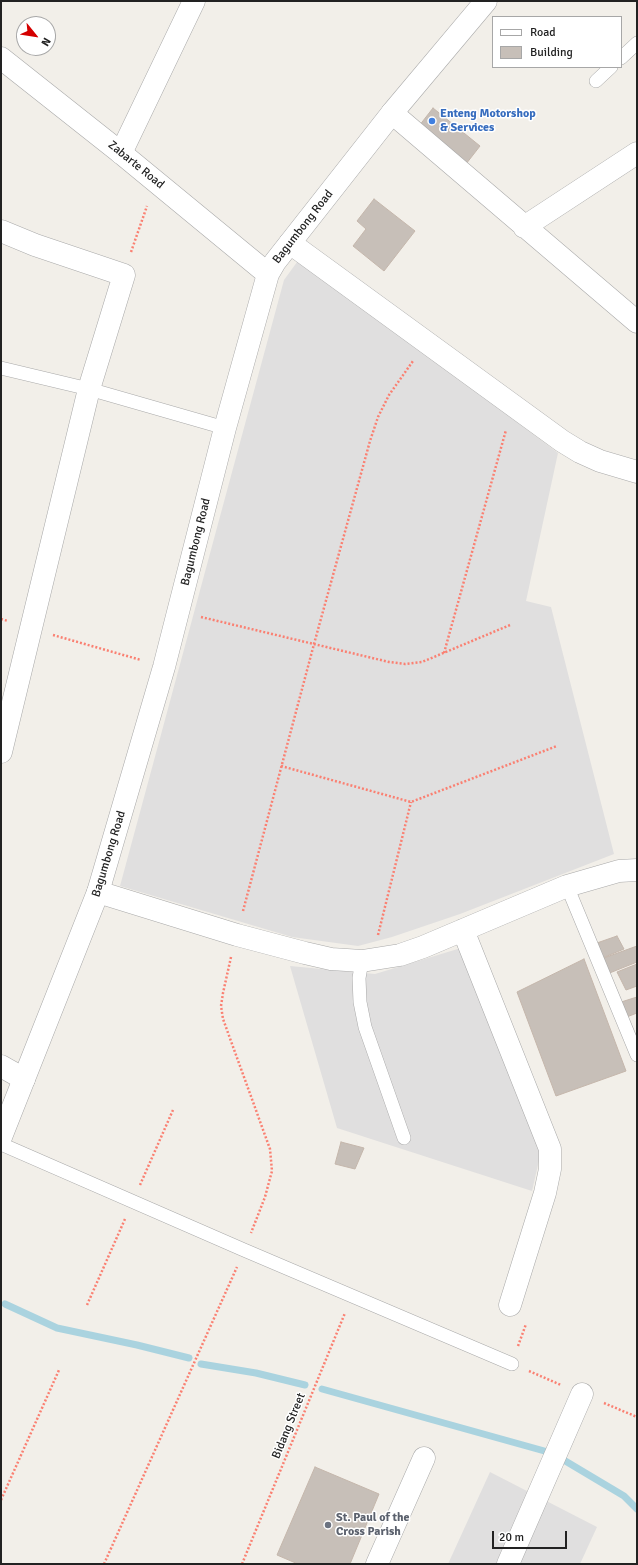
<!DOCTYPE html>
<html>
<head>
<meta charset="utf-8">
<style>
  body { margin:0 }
  #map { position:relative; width:638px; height:1565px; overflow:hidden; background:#f2efe9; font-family:Signika,sans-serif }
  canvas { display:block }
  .frame { position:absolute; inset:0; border:2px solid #222; pointer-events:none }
  .legend { position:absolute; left:492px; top:16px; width:130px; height:52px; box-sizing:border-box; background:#fff; border:1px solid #a7a7a7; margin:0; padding:5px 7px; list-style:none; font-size:12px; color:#222 }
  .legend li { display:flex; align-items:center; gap:8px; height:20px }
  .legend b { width:20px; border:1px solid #a7a7a7 }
  .north { position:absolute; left:16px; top:16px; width:40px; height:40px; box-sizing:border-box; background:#fff; border:1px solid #a7a7a7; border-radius:50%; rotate:120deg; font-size:11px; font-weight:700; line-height:16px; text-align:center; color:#222 }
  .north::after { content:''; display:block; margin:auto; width:14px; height:18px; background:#d40000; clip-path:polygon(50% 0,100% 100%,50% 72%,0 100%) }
  .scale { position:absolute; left:492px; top:1531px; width:75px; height:18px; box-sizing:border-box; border:2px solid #222; border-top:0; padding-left:5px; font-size:12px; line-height:14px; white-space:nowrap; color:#222; -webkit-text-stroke:3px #fff; paint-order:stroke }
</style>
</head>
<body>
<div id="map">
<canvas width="638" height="1565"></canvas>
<div class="frame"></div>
<ul class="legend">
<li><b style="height:5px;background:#fff"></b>Road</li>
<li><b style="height:11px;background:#c7bfb8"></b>Building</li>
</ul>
<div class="north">N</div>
<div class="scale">20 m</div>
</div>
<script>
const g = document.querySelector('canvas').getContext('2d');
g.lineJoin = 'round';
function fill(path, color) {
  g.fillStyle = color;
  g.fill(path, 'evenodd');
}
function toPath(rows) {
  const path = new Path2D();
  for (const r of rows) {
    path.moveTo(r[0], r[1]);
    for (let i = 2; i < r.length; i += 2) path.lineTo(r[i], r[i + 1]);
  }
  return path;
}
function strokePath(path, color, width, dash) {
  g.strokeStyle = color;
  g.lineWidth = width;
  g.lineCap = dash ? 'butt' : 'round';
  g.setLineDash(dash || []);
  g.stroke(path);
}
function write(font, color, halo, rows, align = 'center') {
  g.font = font + ' Signika,sans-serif';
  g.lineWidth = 3;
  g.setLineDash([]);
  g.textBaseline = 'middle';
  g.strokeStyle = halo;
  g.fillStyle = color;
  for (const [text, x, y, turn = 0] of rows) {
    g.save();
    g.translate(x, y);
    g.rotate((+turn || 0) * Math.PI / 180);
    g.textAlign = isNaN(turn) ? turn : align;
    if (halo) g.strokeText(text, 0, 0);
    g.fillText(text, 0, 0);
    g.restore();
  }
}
fill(toPath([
  [300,258,558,453,526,601,551,607,614,854,460,914,392,937,358,946,292,937,120,886,284,280],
  [461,948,543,1143,532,1191,337,1128,290,966,375,974],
  [490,1472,597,1527,580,1564,448,1564]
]), '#e0dfdf');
strokePath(toPath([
  [5,1304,57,1328,137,1345,189,1358],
  [201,1364,256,1373,305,1385],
  [322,1389,548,1452],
  [562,1459,624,1496,637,1509]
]), '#aad3df', 7);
const building = toPath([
  [433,108,480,146,466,164,419,126,433,108],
  [374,199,415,231,384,271,353,246,366,229,357,221,374,199],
  [617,936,624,949,600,959,594,944,617,936],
  [637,946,637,962,607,974,601,959,637,946],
  [584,959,626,1071,556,1096,517,992,584,959],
  [637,964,637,986,626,990,617,972,637,964],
  [637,997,637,1013,624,1018,618,1003,637,997],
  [341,1142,364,1148,355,1169,335,1164,341,1142],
  [315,1467,379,1494,350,1564,298,1564,277,1555,315,1467]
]);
fill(building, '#c7bfb8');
strokePath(building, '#c4b6ab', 1);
const service = toPath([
  [621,58,637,43],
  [596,81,611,67],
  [1,368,89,389,225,428],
  [567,886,637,1055],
  [362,961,359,978,360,1002,365,1027,404,1138],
  [1,1144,244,1250,512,1364]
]);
const minor = toPath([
  [392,113,637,322],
  [121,153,194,1],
  [524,227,637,153],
  [1,231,35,245,124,275,89,389,1,752],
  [290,243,562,441,580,452,600,461,637,472],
  [98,892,237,935,305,953,331,959,362,961,400,955,423,947,567,886,619,871,637,870],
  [463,930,550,1149,550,1169,545,1193,510,1305],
  [1,1066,24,1079],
  [377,1564,424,1458],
  [508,1564,582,1394]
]);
const tertiary = toPath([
  [1,58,121,153,268,274],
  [1,1137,98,892,164,667,225,428,268,274,275,262,392,113,486,1]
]);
strokePath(service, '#a9a9a9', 14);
strokePath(minor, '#a9a9a9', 23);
strokePath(tertiary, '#a9a9a9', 23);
strokePath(toPath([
  [131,252,147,206],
  [201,617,389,662,405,664,422,662,510,625],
  [1,619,8,621],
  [53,635,141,660],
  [444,653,506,430],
  [281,766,411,802,557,746],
  [243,911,314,644,370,441,378,417,389,395,413,361],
  [378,935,411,802],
  [231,957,223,993,221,1006,223,1019,270,1149,272,1171,265,1197,251,1233],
  [140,1185,173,1110],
  [87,1305,125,1219],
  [518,1346,526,1324],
  [529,1371,561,1385],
  [604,1403,637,1417],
  [1,1500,59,1370],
  [104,1564,237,1267],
  [242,1564,345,1313]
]), '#fa8072', 2.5, [2, 2]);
strokePath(service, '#fff', 13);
strokePath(minor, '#fff', 22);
strokePath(tertiary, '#fff', 22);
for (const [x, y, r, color] of [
  [432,121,4,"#3f7fe0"],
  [328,1525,4,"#6b7280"]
]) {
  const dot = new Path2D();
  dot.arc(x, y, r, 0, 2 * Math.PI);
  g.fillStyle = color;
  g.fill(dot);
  strokePath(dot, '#fff', 1.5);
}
write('bold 12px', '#366cbe', '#fff', [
  ["Enteng Motorshop",440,114],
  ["& Services",440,128]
], 'left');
write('12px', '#222', '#fff', [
  ["Zabarte Road",136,165,39],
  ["Bagumbong Road",303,227,-52],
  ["Bagumbong Road",196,542,-76],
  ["Bagumbong Road",109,854,-73],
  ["Bidang Street",289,1426,-68]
]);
write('bold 12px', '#5b616d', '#fff', [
  ["St. Paul of the",336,1518],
  ["Cross Parish",336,1532]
], 'left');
</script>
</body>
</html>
